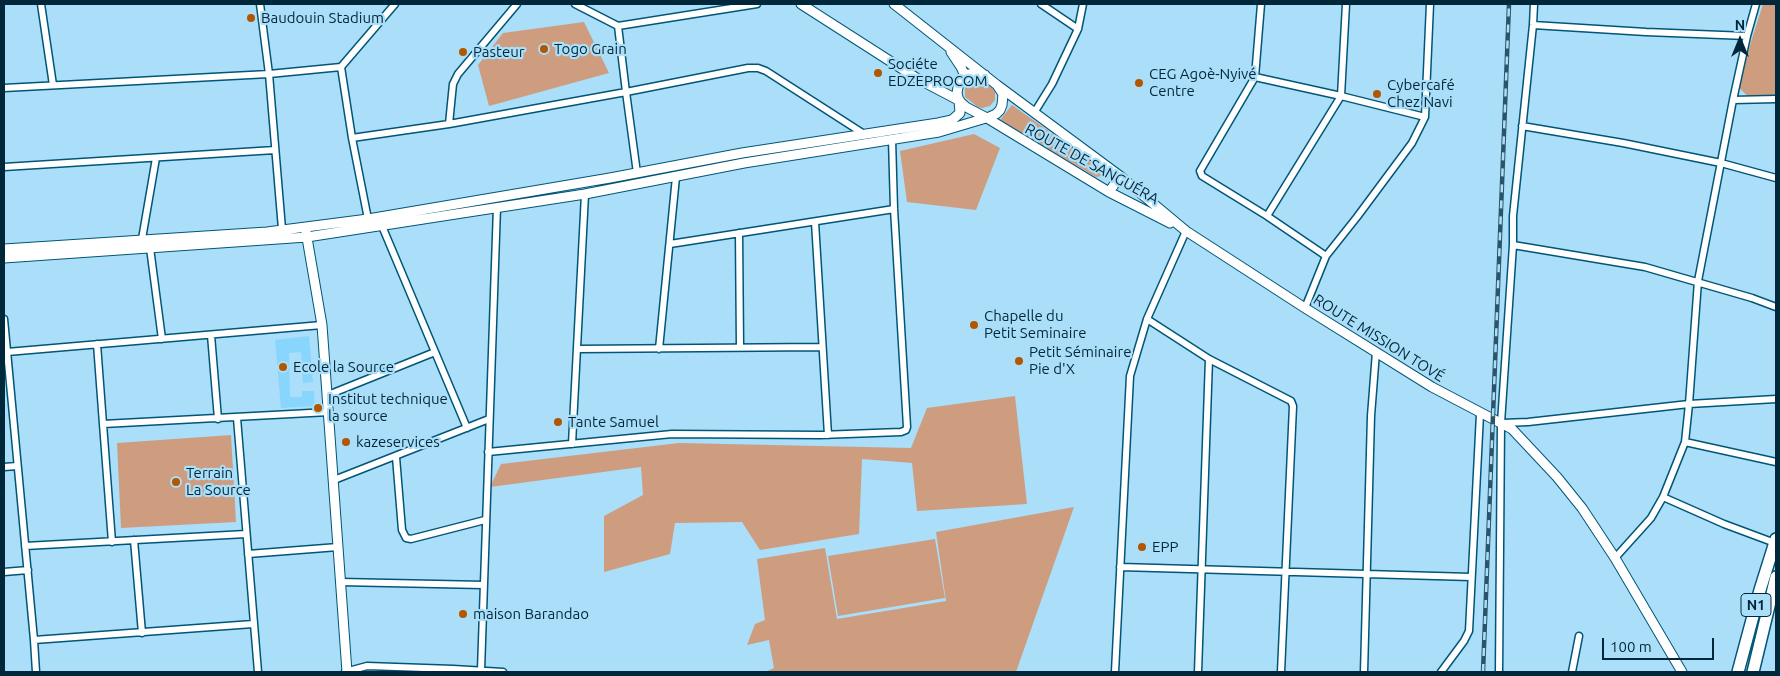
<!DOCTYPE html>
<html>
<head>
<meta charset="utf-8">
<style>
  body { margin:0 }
  #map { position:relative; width:1780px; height:676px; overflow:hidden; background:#aadef9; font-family:Ubuntu,sans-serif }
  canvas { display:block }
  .frame { position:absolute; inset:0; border:5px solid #00283a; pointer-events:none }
  .north { position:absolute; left:1715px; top:15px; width:50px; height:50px; -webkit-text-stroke:4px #aadef9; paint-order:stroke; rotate:0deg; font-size:14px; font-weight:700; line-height:20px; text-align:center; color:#00283a }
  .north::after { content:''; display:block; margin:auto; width:18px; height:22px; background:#00283a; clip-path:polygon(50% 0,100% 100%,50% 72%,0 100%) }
  .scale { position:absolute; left:1602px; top:638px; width:112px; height:22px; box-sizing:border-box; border:2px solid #00283a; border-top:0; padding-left:6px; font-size:15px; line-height:18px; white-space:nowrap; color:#00283a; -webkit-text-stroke:4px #aadef9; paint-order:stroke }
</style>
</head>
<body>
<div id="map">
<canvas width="1780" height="676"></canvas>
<div class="frame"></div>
<div class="north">N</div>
<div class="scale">100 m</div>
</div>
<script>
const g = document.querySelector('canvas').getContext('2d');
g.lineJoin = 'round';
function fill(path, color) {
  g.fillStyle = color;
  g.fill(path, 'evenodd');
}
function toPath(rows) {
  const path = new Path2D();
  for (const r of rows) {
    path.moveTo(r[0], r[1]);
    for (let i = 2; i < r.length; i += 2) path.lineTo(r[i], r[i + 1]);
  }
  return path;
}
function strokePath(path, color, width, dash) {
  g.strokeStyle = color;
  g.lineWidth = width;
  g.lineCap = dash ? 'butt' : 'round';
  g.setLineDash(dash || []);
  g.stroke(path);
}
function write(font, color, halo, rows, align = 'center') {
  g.font = font + ' Ubuntu,sans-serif';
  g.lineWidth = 4.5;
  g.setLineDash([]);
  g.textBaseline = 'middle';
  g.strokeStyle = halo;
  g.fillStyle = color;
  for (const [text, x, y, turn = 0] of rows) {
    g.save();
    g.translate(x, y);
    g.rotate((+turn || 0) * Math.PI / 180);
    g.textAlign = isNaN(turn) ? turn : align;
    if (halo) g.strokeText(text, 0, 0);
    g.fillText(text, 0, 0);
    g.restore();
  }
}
fill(toPath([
  [309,336,313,382,303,383,301,352,289,353,290,397,302,397,302,391,314,391,315,406,281,408,275,340]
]), '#88d6fe');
fill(toPath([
  [1763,4,1776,4,1776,98,1752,100,1737,86],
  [584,22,609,73,489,106,478,65,503,33],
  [974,79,981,80,992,88,995,92,995,100,990,106,982,108,978,107,965,97,965,86],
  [1012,105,1102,169,1104,172,1103,176,1096,177,1000,120],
  [974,134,1000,148,976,210,907,202,900,151],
  [1015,396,1027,504,917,511,912,463,862,459,859,534,760,550,742,522,675,523,670,554,604,572,604,516,643,495,641,467,490,487,501,464,679,443,911,448,927,408],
  [231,435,236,522,121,528,117,443],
  [1074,507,1016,672,765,672,774,668,769,640,747,645,755,624,765,620,757,559,825,548,837,619,946,601,936,532],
  [935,539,945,598,838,616,828,556]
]), '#ce9d80');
const street = toPath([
  [41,4,53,85],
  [260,4,269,74,282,229],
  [575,4,618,26,757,4],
  [1041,4,1078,29],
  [1261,4,1255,77,1341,96,1425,117],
  [1533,25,1646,32,1747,36],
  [618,26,626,92,748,68,758,68,766,71,864,134],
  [341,67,352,138,368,219],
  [1255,77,1200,171,1202,176,1267,216],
  [4,88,269,74,341,67,395,4],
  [1733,100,1776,99],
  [1034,113,1052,84,1078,29,1083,4],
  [449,124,453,84,458,74,517,4],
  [1522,126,1623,143,1721,163,1776,178],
  [352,138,449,124,626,92,637,173],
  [4,167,275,150],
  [815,222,828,435],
  [382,226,467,428],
  [739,233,740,347],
  [142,239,156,158],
  [670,244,894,209],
  [1513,245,1645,267,1752,298,1776,307],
  [150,248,162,339],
  [1326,256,1267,216,1341,96,1346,4],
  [1305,308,1326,256,1357,217,1412,143,1425,117,1430,4],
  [4,319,34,640,36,672],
  [1147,319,1209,359,1291,401,1293,406,1281,672],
  [211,335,218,419],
  [97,344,103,424,329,412],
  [578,349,821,347],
  [659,349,676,177],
  [7,352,322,325],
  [328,395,435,352],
  [237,418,258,672],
  [1503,423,1528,422,1689,404,1776,399],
  [103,424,112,542],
  [1685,442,1776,462],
  [572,444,585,194],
  [488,452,672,434,820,435,901,432,906,430,907,427,894,209,892,139],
  [396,457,402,530,406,538,411,539,485,520],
  [4,467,17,466],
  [334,480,489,419],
  [1663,497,1724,524,1775,543],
  [134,540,142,633],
  [25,546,246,534],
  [248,554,338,547],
  [1615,558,1651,518,1663,497,1685,442,1689,404,1698,281,1733,100,1747,36,1756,4],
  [1120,567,1471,577],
  [4,572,28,570],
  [340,582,484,585],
  [34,640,253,624],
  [481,670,497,207],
  [345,672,367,666,453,669,503,672],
  [1115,672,1130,376,1147,319,1186,231],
  [1198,672,1209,359],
  [1364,672,1371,416,1376,352],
  [1441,672,1464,641,1469,631,1480,414],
  [1499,672,1501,423,1513,245,1513,216,1533,25,1534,4],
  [1572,672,1579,636]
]);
const secondary = toPath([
  [801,4,918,79,960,101],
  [894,4,997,85,1003,94,1002,105,1000,110,996,114,987,118,966,107,959,101,957,93,959,82,968,74,979,73,985,75],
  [951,52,961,67,966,78,963,78],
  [997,85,1120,176,1186,231,1305,308,1432,387,1512,429,1557,477,1582,508,1615,558,1682,672],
  [987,118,1109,192,1170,223],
  [1109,192,1120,176],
  [306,232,322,325,347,672],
  [4,249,267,232,368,219,610,178,742,153,938,123,952,120,960,113,959,101],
  [4,258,307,237,585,194,744,163,939,132,986,118]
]);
const highway = toPath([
  [1738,672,1760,590,1776,539],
  [1753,672,1776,577]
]);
strokePath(street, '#005676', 9);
strokePath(secondary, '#005676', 11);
strokePath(highway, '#005676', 14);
strokePath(street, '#fff', 6);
strokePath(secondary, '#fff', 9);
strokePath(highway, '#fff', 11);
const rail = toPath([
  [1483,672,1509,4]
]);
strokePath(rail, '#2a5469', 4.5);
strokePath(rail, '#aadef9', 2.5, [8]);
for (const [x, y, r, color] of [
  [251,18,5,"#b35600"],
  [544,49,5,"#b35600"],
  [463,52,5,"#b35600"],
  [878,73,5,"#b35600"],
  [1139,83,5,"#b35600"],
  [1377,94,5,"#b35600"],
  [974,325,5,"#b35600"],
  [1019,361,5,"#b35600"],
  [283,367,5,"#b35600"],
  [318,408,5,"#b35600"],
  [558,422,5,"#b35600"],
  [346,442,5,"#b35600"],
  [176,482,5,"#b35600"],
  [1142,547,5,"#b35600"],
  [463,614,5,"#b35600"]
]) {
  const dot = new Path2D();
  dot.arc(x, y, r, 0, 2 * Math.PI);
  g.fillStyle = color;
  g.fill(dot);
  strokePath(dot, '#aadef9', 2);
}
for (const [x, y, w] of [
  [1756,605,30]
]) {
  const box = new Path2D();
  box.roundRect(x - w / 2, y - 11.5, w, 23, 4);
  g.fillStyle = '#aadef9';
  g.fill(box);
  strokePath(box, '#00283a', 1);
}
write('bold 14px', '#00283a', null, [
  ["N1",1756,605]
]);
write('15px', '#00283a', '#aadef9', [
  ["Baudouin Stadium",261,18],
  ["Togo Grain",554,49],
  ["Pasteur",473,52],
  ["Sociéte",888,64],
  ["EDZEPROCOM",888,81],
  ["CEG Agoè-Nyivé",1149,74],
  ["Centre",1149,91],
  ["Cybercafé",1387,85],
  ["Chez Navi",1387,102],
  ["Chapelle du",984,316],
  ["Petit Seminaire",984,333],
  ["Petit Séminaire",1029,352],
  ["Pie d'X",1029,369],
  ["Ecole la Source",293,367],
  ["Institut technique",328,399],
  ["la source",328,416],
  ["Tante Samuel",568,422],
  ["kazeservices",356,442],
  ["Terrain",186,473],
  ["La Source",186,490],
  ["EPP",1152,547],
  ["maison Barandao",473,614]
], 'left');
write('15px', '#00283a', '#aadef9', [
  ["ROUTE DE SANGUÉRA",1092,164,29],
  ["ROUTE MISSION TOVÉ",1379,338,32]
]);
</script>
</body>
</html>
